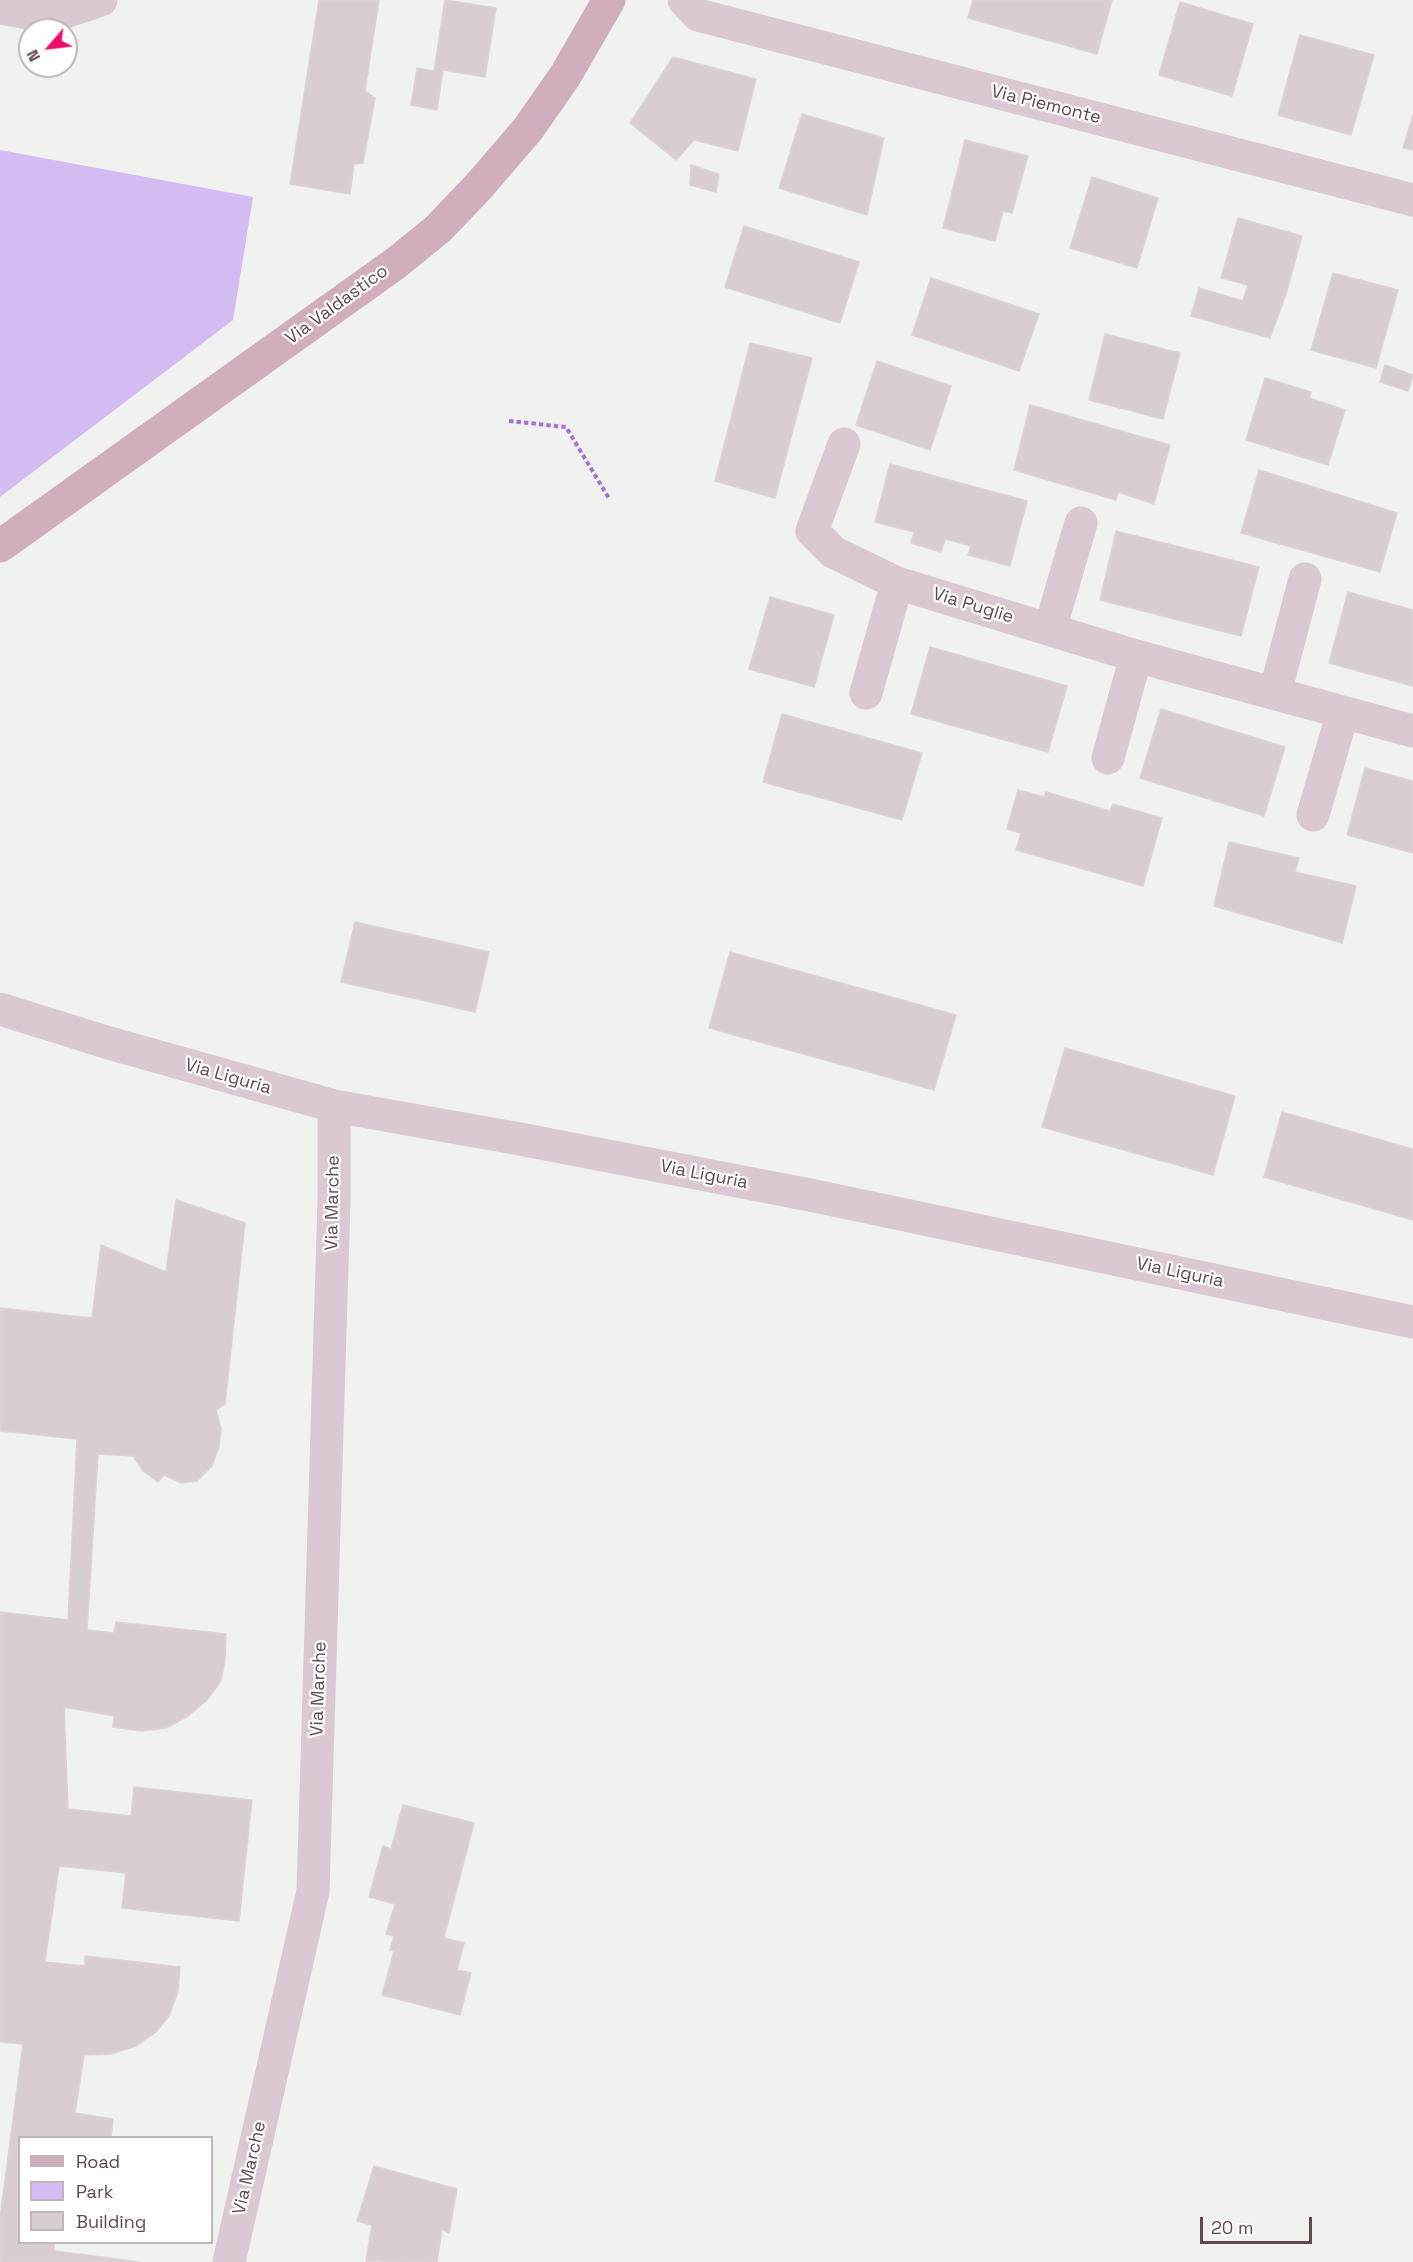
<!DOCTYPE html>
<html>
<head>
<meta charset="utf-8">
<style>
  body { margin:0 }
  #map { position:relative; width:1413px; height:2262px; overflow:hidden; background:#f0f2f0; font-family:"Space Grotesk",sans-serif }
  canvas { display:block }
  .legend { position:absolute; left:18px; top:2136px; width:195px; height:108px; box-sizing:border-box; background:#fff; border:2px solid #bfb5ba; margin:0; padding:8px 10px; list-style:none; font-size:18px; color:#5f4652 }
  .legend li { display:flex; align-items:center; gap:12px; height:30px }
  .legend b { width:30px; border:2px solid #bfb5ba }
  .north { position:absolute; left:18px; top:18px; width:60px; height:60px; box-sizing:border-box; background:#fff; border:2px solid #bfb5ba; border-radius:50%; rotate:242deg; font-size:16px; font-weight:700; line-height:24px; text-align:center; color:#5f4652 }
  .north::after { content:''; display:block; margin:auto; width:21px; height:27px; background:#ef0d69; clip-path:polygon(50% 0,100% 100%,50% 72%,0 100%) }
  .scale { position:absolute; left:1200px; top:2217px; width:112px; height:27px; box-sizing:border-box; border:3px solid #5f4652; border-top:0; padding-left:8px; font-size:18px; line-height:21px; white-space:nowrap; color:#5f4652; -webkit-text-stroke:4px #fff; paint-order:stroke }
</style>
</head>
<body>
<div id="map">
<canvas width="1413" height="2262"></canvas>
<ul class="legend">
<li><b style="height:8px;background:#d0aebe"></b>Road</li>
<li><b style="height:16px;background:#d2bcf2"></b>Park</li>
<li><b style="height:16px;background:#d8ced1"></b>Building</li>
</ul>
<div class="north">N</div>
<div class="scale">20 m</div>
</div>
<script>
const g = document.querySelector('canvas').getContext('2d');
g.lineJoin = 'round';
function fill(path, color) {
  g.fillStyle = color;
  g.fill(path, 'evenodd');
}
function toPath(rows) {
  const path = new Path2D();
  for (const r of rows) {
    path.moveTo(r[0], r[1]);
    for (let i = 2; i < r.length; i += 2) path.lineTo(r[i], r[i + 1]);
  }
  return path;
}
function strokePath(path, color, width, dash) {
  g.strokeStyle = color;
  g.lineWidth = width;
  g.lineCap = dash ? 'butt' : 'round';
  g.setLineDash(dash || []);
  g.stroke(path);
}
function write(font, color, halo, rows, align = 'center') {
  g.font = font + ' "Space Grotesk",sans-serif';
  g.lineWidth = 4.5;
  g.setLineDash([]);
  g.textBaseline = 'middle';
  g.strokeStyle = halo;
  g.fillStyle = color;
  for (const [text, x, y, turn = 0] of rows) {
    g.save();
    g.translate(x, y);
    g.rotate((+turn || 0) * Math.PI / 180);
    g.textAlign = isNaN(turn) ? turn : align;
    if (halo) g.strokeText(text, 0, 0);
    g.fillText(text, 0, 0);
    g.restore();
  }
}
fill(toPath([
  [0,150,253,197,233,320,0,497]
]), '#d2bcf2');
const building = toPath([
  [319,0,379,0,365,91,375,98,363,163,354,164,350,194,290,184,319,0],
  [445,0,496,8,485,77,443,70,437,110,411,105,417,68,434,71,445,0],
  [973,0,1112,0,1097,54,968,18,973,0],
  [1180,2,1253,24,1232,96,1159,75,1180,2],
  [1300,35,1374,55,1351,135,1278,115,1300,35],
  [673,57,756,79,738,151,694,140,676,160,630,123,673,57],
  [802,114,884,138,867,215,779,188,802,114],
  [1413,115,1413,150,1403,148,1413,115],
  [965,140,1028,156,1012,213,1003,211,995,241,943,228,965,140],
  [691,165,719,174,716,192,690,185,691,165],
  [1092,177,1158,198,1137,268,1070,248,1092,177],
  [1238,218,1302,236,1286,294,1270,338,1191,316,1199,288,1243,301,1248,285,1221,278,1238,218],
  [744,226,859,262,840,323,725,287,744,226],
  [1333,273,1398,290,1376,368,1311,350,1333,273],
  [931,278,1039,314,1019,371,912,335,931,278],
  [1105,334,1180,353,1163,419,1089,400,1105,334],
  [750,343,812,358,775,498,715,481,750,343],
  [877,361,951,386,930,450,856,425,877,361],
  [1385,365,1413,375,1408,391,1380,382,1385,365],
  [1265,378,1311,392,1309,398,1345,410,1328,465,1246,440,1265,378],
  [1030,405,1170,445,1154,504,1118,492,1116,500,1014,470,1030,405],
  [890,464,1027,501,1010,566,968,555,971,546,945,539,941,552,911,543,914,532,875,522,890,464],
  [1259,470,1397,513,1380,572,1241,533,1259,470],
  [1116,531,1259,567,1241,636,1100,600,1116,531],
  [1348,592,1413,610,1413,686,1329,663,1348,592],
  [770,597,834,615,814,687,749,669,770,597],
  [930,647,1067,686,1048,752,911,714,930,647],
  [1161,709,1285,747,1264,816,1140,778,1161,709],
  [782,714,922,753,902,820,763,782,782,714],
  [1365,768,1413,781,1413,853,1347,835,1365,768],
  [1018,790,1044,797,1046,792,1110,811,1113,804,1162,818,1143,886,1016,850,1021,833,1007,829,1018,790],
  [1229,842,1299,858,1295,872,1356,886,1342,943,1214,906,1229,842],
  [355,922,489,952,475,1012,341,982,355,922],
  [730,952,956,1015,934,1090,709,1028,730,952],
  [1065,1048,1235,1096,1213,1175,1042,1127,1065,1048],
  [1282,1112,1413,1149,1413,1220,1264,1177,1282,1112],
  [176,1200,245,1223,225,1404,216,1410,221,1428,219,1447,212,1466,197,1481,181,1483,164,1475,158,1482,143,1471,133,1456,98,1454,87,1630,114,1633,116,1622,226,1634,225,1660,221,1681,207,1700,188,1716,166,1728,142,1731,113,1727,114,1716,64,1707,68,1809,131,1816,134,1787,252,1800,239,1921,122,1908,126,1873,59,1866,45,1962,85,1966,85,1956,180,1967,178,1992,169,2016,156,2032,136,2046,111,2054,84,2055,75,2113,113,2119,111,2138,20,2138,20,2242,54,2242,54,2251,140,2262,0,2262,0,2218,23,2044,0,2042,0,1612,68,1620,77,1439,0,1431,0,1308,92,1318,101,1245,166,1272,176,1200],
  [403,1805,474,1823,444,1938,464,1943,457,1970,471,1973,460,2015,382,1995,394,1951,390,1950,394,1936,386,1934,395,1904,369,1897,383,1846,391,1849,403,1805],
  [374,2166,457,2189,449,2233,442,2229,437,2262,366,2261,372,2225,357,2221,374,2166]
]);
fill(building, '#d8ced1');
strokePath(building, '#dcd3d5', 1.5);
strokePath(toPath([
  [509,421,566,427,610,500]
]), '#a571d3', 4, [4.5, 3]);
strokePath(toPath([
  [684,0,698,15,1413,200],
  [0,8,51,17,101,0],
  [844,444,812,531,833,552,897,583,1136,656,1413,731],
  [1050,629,1081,523],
  [866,693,897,583],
  [1275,693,1305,579],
  [1108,758,1136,656],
  [1313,815,1343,712],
  [0,1009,109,1043,334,1106,520,1139,815,1196,1413,1322],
  [229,2262,313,1891,334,1201,334,1106]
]), '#dac8d2', 33);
strokePath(toPath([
  [0,546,396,263,438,229,479,186,528,129,565,76,609,0]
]), '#d0aebe', 33);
write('18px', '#5f4652', '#fff', [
  ["Via Piemonte",1046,105,14],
  ["Via Valdastico",337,305,-36],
  ["Via Puglie",973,606,17],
  ["Via Liguria",228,1077,16],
  ["Via Liguria",704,1175,11],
  ["Via Marche",333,1203,-89],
  ["Via Liguria",1180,1273,12],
  ["Via Marche",319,1689,-88],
  ["Via Marche",250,2168,-77]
]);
</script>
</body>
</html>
